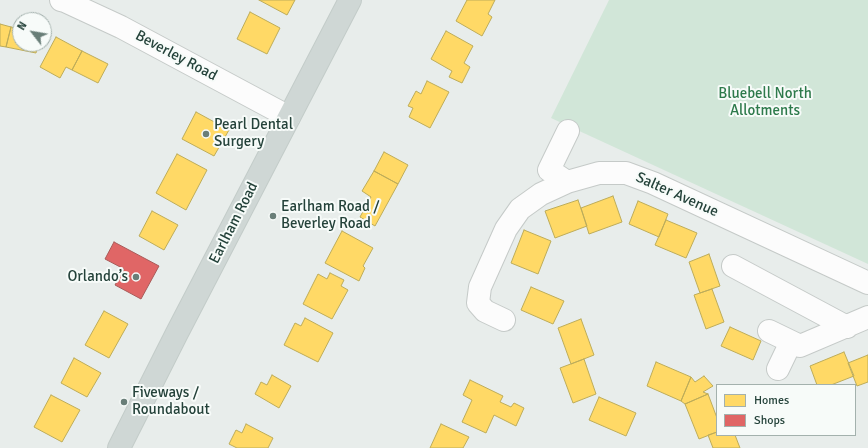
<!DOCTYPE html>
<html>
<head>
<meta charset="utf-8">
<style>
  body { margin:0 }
  #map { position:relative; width:868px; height:448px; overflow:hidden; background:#e8edeb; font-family:Signika,sans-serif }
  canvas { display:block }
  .legend { position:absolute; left:716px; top:384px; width:140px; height:52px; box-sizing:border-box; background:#f7fbf9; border:1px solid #a3b1ad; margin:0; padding:5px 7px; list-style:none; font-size:12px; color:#24423a }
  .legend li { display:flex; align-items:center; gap:8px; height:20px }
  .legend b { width:20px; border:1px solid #a3b1ad }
  .north { position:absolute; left:12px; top:12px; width:40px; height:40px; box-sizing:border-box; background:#f7fbf9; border:1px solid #a3b1ad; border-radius:50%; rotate:301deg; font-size:11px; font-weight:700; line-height:16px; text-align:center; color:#24423a }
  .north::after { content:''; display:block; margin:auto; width:14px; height:18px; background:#697e78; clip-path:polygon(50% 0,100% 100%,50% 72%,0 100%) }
</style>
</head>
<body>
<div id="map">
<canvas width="868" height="448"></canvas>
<ul class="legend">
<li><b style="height:11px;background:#ffd966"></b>Homes</li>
<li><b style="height:11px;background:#e06666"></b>Shops</li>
</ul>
<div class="north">N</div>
</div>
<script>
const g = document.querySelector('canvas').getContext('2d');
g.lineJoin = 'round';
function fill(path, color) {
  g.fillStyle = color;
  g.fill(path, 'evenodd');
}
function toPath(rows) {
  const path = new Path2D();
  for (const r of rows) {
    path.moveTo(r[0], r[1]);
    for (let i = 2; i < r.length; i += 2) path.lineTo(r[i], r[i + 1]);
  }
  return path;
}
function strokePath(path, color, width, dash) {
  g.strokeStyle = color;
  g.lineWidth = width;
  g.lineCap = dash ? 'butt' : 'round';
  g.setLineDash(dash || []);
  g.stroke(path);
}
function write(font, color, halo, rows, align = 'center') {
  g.font = font + ' Signika,sans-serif';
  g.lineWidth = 4;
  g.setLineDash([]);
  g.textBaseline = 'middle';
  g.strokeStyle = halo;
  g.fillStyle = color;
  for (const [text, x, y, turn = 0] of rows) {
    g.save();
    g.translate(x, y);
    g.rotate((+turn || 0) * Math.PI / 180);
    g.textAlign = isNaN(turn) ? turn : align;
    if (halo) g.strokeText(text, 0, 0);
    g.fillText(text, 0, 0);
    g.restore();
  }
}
fill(toPath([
  [609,0,868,0,868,264,551,118]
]), '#d1e6d8');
const homes = toPath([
  [259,0,295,0,287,15,259,0],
  [467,0,495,0,488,14,492,17,482,36,456,21,467,0],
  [250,12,280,28,267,54,237,39,250,12],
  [0,24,11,27,6,47,0,46,0,24],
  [11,27,20,29,20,44,38,44,36,53,6,47,11,27],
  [446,31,473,46,464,63,470,67,462,83,449,77,452,71,431,59,446,31],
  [56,37,82,51,72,70,66,67,60,78,40,67,56,37],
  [82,51,108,64,98,83,72,70,82,51],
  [427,81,449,92,430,128,409,117,413,108,408,106,416,91,421,94,427,81],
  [196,112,229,130,214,156,182,139,196,112],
  [384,152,408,165,398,184,374,171,384,152],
  [177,154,207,170,186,210,156,193,177,154],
  [374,171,398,184,375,226,360,217,371,197,362,191,374,171],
  [613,196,622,222,589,234,581,208,613,196],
  [578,200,587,226,555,238,545,211,578,200],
  [638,201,668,214,659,237,629,224,638,201],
  [152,211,178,225,164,250,139,236,152,211],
  [666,220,697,233,686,258,655,245,666,220],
  [524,230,551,241,538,274,511,263,524,230],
  [342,231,373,248,363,266,365,268,359,281,325,263,342,231],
  [709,254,720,286,700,293,689,262,709,254],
  [330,273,344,280,341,286,348,290,332,319,303,304,318,274,327,279,330,273],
  [531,287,564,301,553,324,521,310,531,287],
  [712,289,724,322,706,329,694,295,712,289],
  [104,311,128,324,109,358,85,345,104,311],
  [305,318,333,333,318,362,284,345,295,323,301,326,305,318],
  [581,319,594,355,571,364,558,328,581,319],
  [730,327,761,341,753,360,721,346,730,327],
  [844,352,854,376,831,385,817,385,810,366,844,352],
  [868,355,868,382,857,386,848,363,868,355],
  [74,358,101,373,87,397,61,383,74,358],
  [584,359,596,394,573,403,560,368,584,359],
  [656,362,691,377,681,401,647,386,656,362],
  [272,375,291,386,279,408,255,394,261,382,267,385,272,375],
  [704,376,713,386,703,392,708,394,685,404,681,401,691,377,695,382,704,376],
  [470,380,503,396,500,402,511,407,514,403,524,408,516,426,494,415,486,433,462,422,472,400,463,395,470,380],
  [708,394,717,418,717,432,699,439,685,404,708,394],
  [51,395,80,410,62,442,34,427,51,395],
  [599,397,636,413,626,436,589,420,599,397],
  [246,424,273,438,268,448,237,448,229,444,236,430,242,433,246,424],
  [441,424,469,437,463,448,430,448,441,424],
  [717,432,717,435,735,435,740,448,713,448,708,435,717,432]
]);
fill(homes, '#ffd966');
strokePath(homes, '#bdac59', 1);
const shops = toPath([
  [114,242,159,266,141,299,115,285,124,269,105,259,114,242]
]);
fill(shops, '#e06666');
strokePath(shops, '#a85b59', 1);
const minor = toPath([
  [61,0,65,1,121,27,289,117],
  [567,182,549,170,568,131],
  [733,266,847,327],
  [504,320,485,311,478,303,480,287,506,229,520,209,541,194,567,182,599,173,626,173,653,183,868,283],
  [769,331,800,346,868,317],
  [778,369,791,342]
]);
const major = toPath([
  [119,448,177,333,350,0]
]);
strokePath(minor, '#c5cac8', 24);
strokePath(major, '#c3ccc9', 24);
strokePath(minor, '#fcfcfc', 22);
strokePath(major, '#cfd7d5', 22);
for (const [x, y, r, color] of [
  [206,134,4,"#697e78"],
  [273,216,4,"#697e78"],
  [136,277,4,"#697e78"],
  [124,402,4,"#697e78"]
]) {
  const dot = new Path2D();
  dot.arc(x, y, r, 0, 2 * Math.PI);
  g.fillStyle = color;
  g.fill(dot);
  strokePath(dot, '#f7fbf9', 1.5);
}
write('15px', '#24423a', '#f7fbf9', [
  ["Beverley Road",176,56,28],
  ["Salter Avenue",677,195,24],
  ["Earlham Road",234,223,-63]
]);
write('15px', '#2d7a4b', '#f7fbf9', [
  ["Bluebell North",765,94],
  ["Allotments",765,111]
]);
write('15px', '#24423a', '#f7fbf9', [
  ["Pearl Dental",214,125],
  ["Surgery",214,142],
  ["Earlham Road /",281,207],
  ["Beverley Road",281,224],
  ["Orlando’s",128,277,"right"],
  ["Fiveways /",132,393],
  ["Roundabout",132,410]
], 'left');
</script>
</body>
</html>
